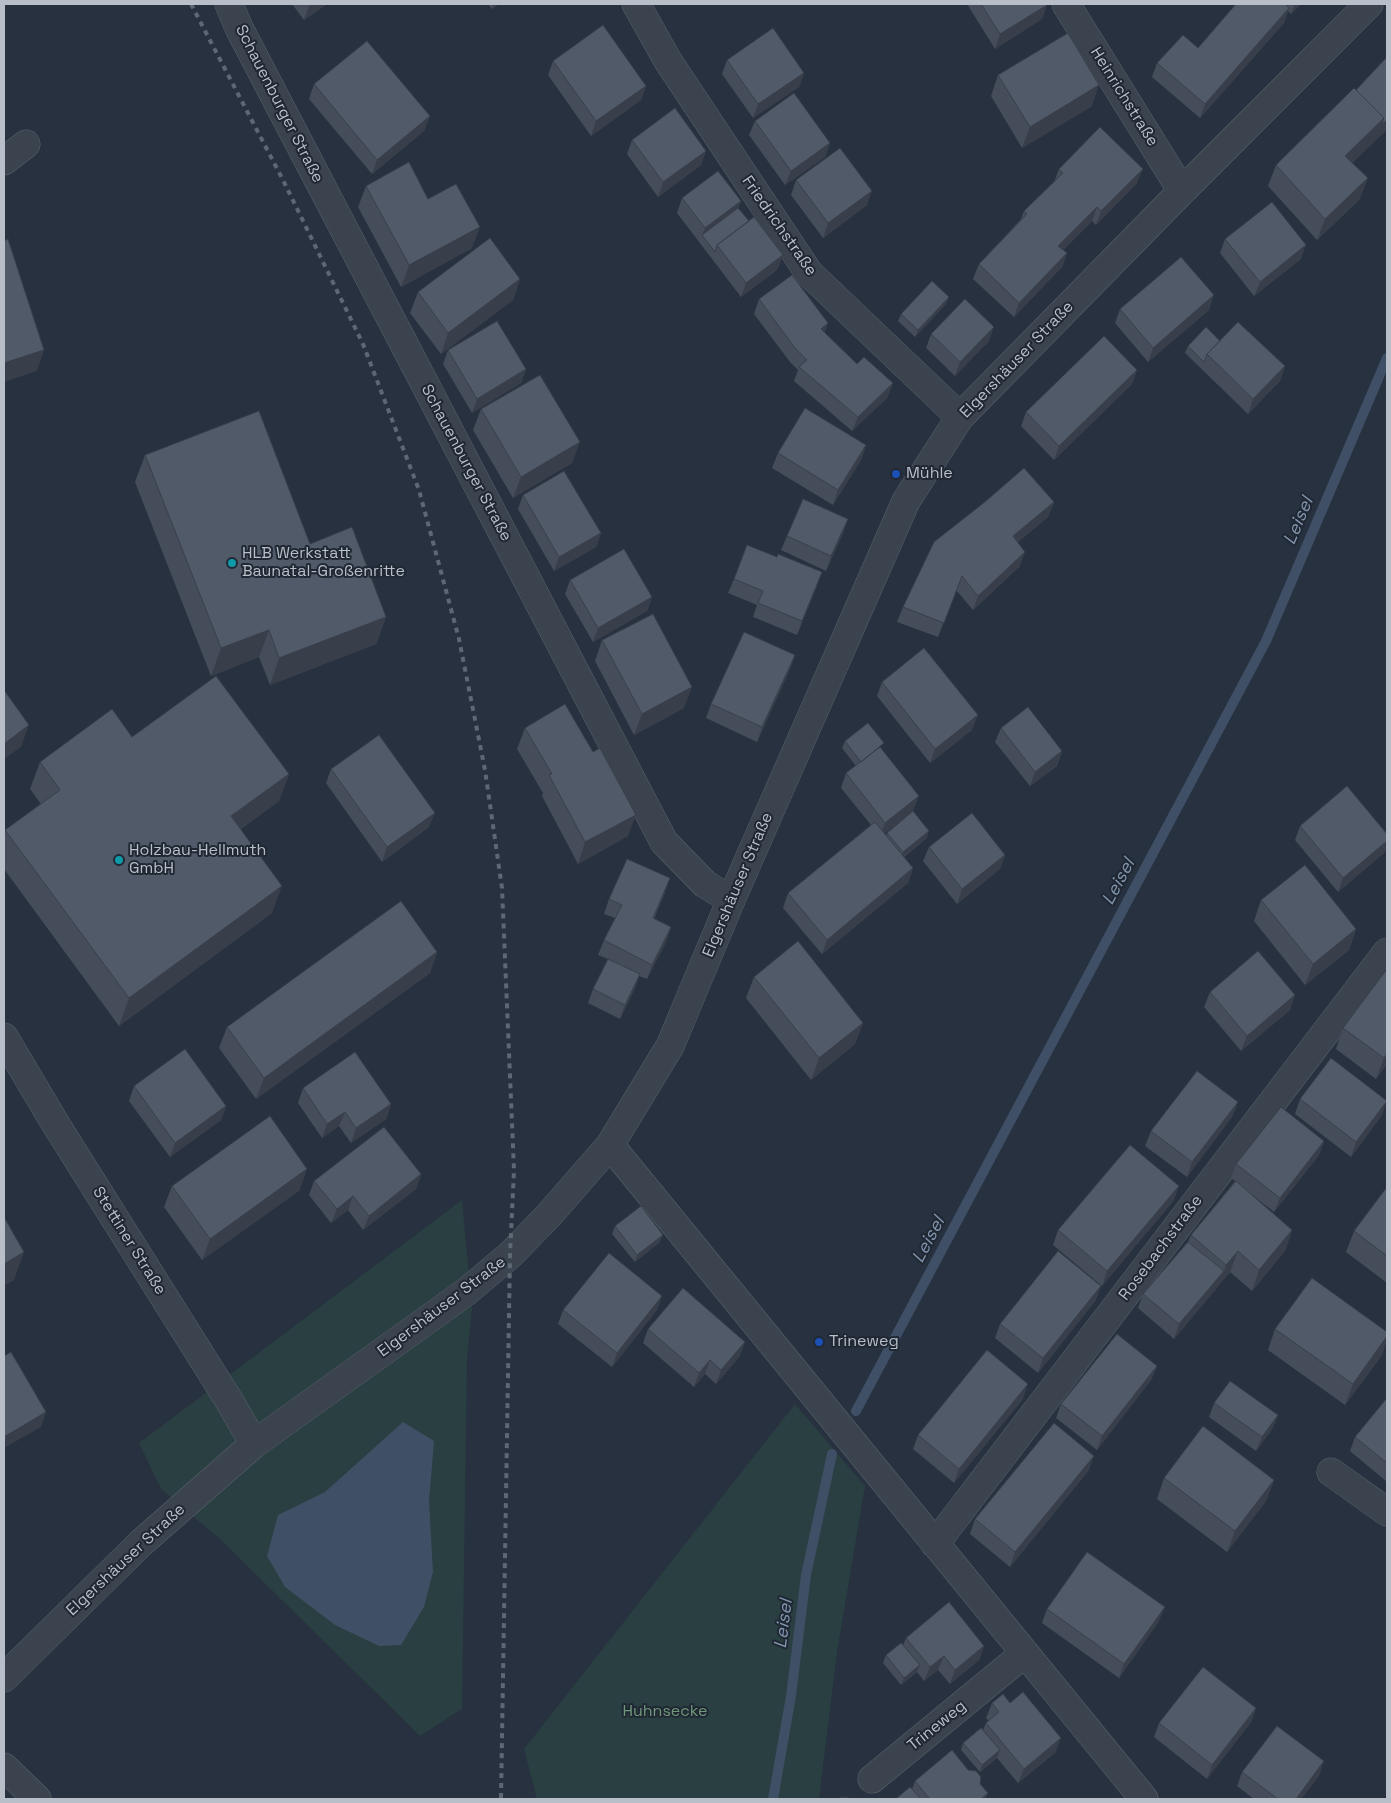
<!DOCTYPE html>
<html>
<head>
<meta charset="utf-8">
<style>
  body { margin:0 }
  #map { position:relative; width:1391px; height:1803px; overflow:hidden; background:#27313f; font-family:"Space Grotesk",sans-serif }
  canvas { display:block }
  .frame { position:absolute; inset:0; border:5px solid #b8bfc9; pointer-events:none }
</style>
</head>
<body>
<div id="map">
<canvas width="1391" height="1803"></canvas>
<div class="frame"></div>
</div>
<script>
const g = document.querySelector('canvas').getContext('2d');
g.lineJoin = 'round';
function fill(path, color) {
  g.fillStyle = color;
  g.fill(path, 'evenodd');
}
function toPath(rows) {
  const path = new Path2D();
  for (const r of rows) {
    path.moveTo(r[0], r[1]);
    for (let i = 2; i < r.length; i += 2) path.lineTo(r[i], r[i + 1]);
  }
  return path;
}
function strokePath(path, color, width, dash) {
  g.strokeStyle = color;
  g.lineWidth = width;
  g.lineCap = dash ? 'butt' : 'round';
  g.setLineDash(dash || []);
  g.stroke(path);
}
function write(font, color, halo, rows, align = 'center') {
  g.font = font + ' "Space Grotesk",sans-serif';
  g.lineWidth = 4;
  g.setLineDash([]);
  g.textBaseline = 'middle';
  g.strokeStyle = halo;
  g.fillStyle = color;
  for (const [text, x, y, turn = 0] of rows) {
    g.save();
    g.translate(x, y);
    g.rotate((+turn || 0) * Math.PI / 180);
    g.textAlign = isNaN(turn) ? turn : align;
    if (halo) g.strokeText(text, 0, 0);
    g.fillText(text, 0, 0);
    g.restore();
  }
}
fill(toPath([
  [462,1200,472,1309,467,1359,462,1709,420,1736,220,1539,161,1489,139,1443],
  [795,1404,865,1486,837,1652,819,1799,537,1799,524,1749]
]), '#2a3f41');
fill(toPath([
  [403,1422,434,1441,429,1501,433,1572,424,1607,401,1645,379,1646,335,1625,285,1587,267,1556,278,1515,325,1492]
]), '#3f4f66');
strokePath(toPath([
  [856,1411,1266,641,1387,358],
  [773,1799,791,1696,806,1575,832,1454]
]), '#3f4f66', 10);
const minor = toPath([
  [229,4,239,28,664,842,705,884,731,900],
  [636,4,668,61,809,273,960,417],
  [1066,4,1182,191],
  [4,161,26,144],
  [4,1037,55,1123,230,1402,254,1444],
  [610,1145,1144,1799],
  [1331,1472,1387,1512],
  [935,1544,1387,952],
  [4,1767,37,1799],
  [872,1779,1025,1653]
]);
const tertiary = toPath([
  [4,1678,141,1543,254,1444,466,1292,510,1255,549,1215,610,1145,670,1046,731,900,906,501,960,417,1182,191,1369,4]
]);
strokePath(minor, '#59616c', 29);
strokePath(tertiary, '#59616c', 29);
strokePath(minor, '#3b434f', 28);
strokePath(tertiary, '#3b434f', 28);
strokePath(toPath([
  [191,4,283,180,363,344,419,490,459,639,485,770,502,888,514,1170,510,1255,501,1799]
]), '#5e6875', 4, [5, 5]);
fill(toPath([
  [292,4,327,4,304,20],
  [488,4,499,4,492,9],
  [967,4,1047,4,1047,5,1042,19,995,49],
  [1236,4,1301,4,1291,14,1288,11,1284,23,1200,118,1152,77,1157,63,1198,48],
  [1387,57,1387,130,1377,139,1352,163,1360,199,1317,240,1268,186,1276,165,1356,90],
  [727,60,804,73,799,87,753,118,722,74],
  [553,61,646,86,641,100,591,136,548,75],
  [998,75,1092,106,1022,148,991,96],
  [314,84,430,116,424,131,372,174,309,99],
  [755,121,830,143,825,157,785,185,749,135],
  [632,140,706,151,701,165,658,197,627,154],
  [1059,169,1137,183,1096,225,1092,221,1063,250,1067,253,1062,267,1014,317,973,279,979,264,1021,219,1024,211,1054,182],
  [796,180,867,205,823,238,791,195],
  [366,186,428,199,472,248,401,287,358,207],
  [682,198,741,201,738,208,749,221,783,255,777,270,741,297,677,213],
  [1225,239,1301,259,1254,296,1220,253],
  [520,279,513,300,441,354,410,313,418,292],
  [949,297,946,304,915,337,898,321,901,314],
  [759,299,825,333,857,364,893,383,887,398,852,431,794,381,798,370,790,362,754,314],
  [1120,309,1209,310,1148,362,1115,323],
  [931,334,989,341,955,376,926,348],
  [1188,346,1285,366,1280,381,1248,414,1185,353],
  [448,350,526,369,521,383,472,413,443,364],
  [1137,370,1132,384,1054,460,1021,426,1026,412],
  [481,409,572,463,513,498,473,430],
  [866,445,861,460,833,505,772,468,778,453],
  [145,455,310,544,386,617,376,644,270,685,259,657,211,676,135,482],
  [523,495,601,533,596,547,554,571,518,509],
  [1054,502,1048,517,1018,542,1020,566,973,610,956,590,938,637,897,622,903,607],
  [848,519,843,533,826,571,781,550,787,536],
  [734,579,817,586,797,635,753,617,757,605,728,593],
  [570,580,652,597,647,611,593,642,565,594],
  [602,640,684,708,634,735,595,661],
  [795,655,790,669,757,742,706,718,711,704],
  [882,682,972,730,930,763,877,696],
  [525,728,628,836,578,864,542,796,543,793,517,749],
  [1001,728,1062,751,1057,766,1030,786,995,742],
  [132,737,289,774,279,801,241,829,272,913,119,1026,4,869,4,834,5,830,41,804,30,789,40,762],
  [845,741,882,750,913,811,884,834,886,835,887,833,927,838,904,857,913,868,908,883,822,954,783,908,788,893,871,825,841,788,846,773,856,766,842,748],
  [331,769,429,827,382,862,326,783],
  [1300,826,1387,834,1387,846,1385,852,1338,892,1295,840],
  [929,847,1005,855,1000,869,957,904,923,861],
  [665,893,654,919,671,927,666,942,647,979,639,976,635,988,620,1019,588,1003,593,989,608,959,598,955,604,940,615,918,604,914,609,899],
  [1261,900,1356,929,1349,950,1305,985,1254,921],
  [437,952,430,973,256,1099,219,1048,227,1027],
  [1387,969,1387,1064,1376,1079,1336,1049,1343,1028],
  [754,977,863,1023,855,1044,811,1080,746,998],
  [1210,992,1290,1010,1241,1051,1204,1007],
  [134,1086,226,1106,221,1120,170,1157,129,1101],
  [303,1088,391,1104,386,1119,351,1143,339,1126,322,1138,298,1103],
  [1300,1099,1382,1115,1351,1157,1295,1114],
  [1238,1102,1232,1117,1187,1177,1145,1146,1151,1131],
  [1324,1141,1319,1155,1274,1212,1246,1190,1292,1230,1285,1251,1252,1291,1230,1272,1174,1339,1138,1308,1143,1294,1188,1242,1191,1235,1235,1181,1231,1178,1236,1164],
  [421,1174,416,1189,363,1230,348,1210,331,1223,309,1195,314,1181],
  [172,1186,300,1190,202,1260,164,1207],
  [1387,1187,1387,1283,1346,1252,1354,1231],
  [1174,1200,1102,1286,1053,1245,1058,1230],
  [615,1226,660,1242,635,1262,612,1234],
  [1096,1300,1038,1373,995,1338,1000,1324],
  [563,1310,657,1310,612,1367,558,1324],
  [648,1329,740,1356,716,1384,705,1374,694,1387,643,1343],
  [1275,1329,1387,1332,1387,1339,1382,1355,1345,1405,1268,1350],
  [1157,1366,1151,1380,1097,1450,1056,1418,1061,1404],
  [1387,1398,1387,1482,1350,1451,1355,1437],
  [1023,1399,954,1483,913,1449,918,1435],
  [1214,1403,1278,1415,1272,1429,1256,1451,1209,1417],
  [1089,1470,1010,1567,970,1534,975,1519],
  [1164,1478,1274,1480,1266,1501,1227,1552,1157,1499],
  [1047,1609,1159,1621,1119,1678,1042,1623],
  [906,1638,984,1646,979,1660,950,1684,938,1670,924,1681,917,1672,901,1685,883,1663,886,1655,903,1645],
  [992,1703,1010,1703,1056,1752,1018,1783,997,1758,980,1772,961,1750,963,1743,983,1730,986,1723,989,1721,986,1718],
  [1256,1708,1251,1722,1207,1779,1154,1737,1159,1723],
  [1242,1772,1319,1776,1301,1799,1254,1799,1237,1786],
  [915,1781,980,1784,986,1799,897,1799,897,1798,912,1789]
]), '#464d5a');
fill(toPath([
  [313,4,327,4,304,20,309,6],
  [494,4,499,4,492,9],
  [1295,4,1301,4,1291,14],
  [1047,5,1042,19,995,49,1000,34],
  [1289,8,1284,23,1200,118,1205,104],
  [804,73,799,87,753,118,758,104],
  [1099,85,1092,106,1022,148,1030,127],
  [646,86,641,100,591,136,596,121],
  [430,116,424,131,372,174,377,160],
  [1384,118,1387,120,1387,130,1377,139,1338,177,1345,156],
  [830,143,825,157,785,185,791,171],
  [706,151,701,165,658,197,663,182],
  [1143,169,1137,183,1096,225,1101,211],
  [1368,178,1360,199,1317,240,1325,219],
  [872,191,867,205,823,238,828,223],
  [741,201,736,215,702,235,705,228],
  [1097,207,1092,221,1053,260,1058,246],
  [480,227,472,248,401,287,409,265],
  [1306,245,1301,259,1254,296,1260,282],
  [1067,253,1062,267,1014,317,1019,303],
  [783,255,777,270,741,297,746,283],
  [520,279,513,300,441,354,448,333],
  [1214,295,1209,310,1148,362,1153,348],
  [949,297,946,304,915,337,918,330],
  [828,323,823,338,821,329],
  [994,327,989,341,955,376,960,362],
  [44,350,37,371,4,382,4,363],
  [1285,366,1280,381,1248,414,1253,399],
  [526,369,521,383,472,413,477,399],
  [1137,370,1132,384,1054,460,1059,446],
  [893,383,887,398,852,431,858,417],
  [580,442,572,463,513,498,521,477],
  [866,445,861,460,833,505,838,490],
  [1054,502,1048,517,1008,550,1013,536],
  [848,519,843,533,826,571,831,556],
  [601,533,596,547,554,571,559,557],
  [1025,552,1020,566,973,610,978,596],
  [822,572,817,586,797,635,802,621],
  [652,597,647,611,593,642,598,628],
  [386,617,376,644,270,685,279,658],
  [269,630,259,657,211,676,221,648],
  [795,655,790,669,757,742,762,727],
  [692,687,684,708,634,735,642,714],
  [978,715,972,730,930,763,935,749],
  [29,725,21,747,4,759,4,744],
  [1062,751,1057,766,1030,786,1035,772],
  [289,774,279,801,221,843,231,816],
  [919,796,913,811,880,837,885,823],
  [435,813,429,827,382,862,387,847],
  [636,815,628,836,578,864,585,842],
  [929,831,927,838,900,859,903,852],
  [1387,841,1387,846,1385,852,1338,892,1343,878],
  [1005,855,1000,869,957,904,962,889],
  [913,868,908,883,822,954,827,940],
  [670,878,665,893,647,932,653,918],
  [282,886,272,913,119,1026,129,998],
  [671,927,666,942,647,979,652,965],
  [1356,929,1349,950,1305,985,1313,964],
  [437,952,430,973,256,1099,264,1078],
  [640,974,635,988,620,1019,625,1005],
  [1295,995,1290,1010,1241,1051,1247,1036],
  [863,1023,855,1044,811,1080,819,1058],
  [1387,1054,1387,1064,1376,1079,1384,1058],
  [1387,1101,1382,1115,1351,1157,1356,1142],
  [1238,1102,1232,1117,1187,1177,1192,1162],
  [391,1104,386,1119,351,1143,356,1128],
  [226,1106,221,1120,170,1157,175,1143],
  [345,1112,339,1126,322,1138,327,1124],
  [1324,1141,1319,1155,1274,1212,1280,1198],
  [307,1169,300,1190,202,1260,210,1239],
  [421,1174,416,1189,363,1230,369,1216],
  [1179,1186,1174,1200,1102,1286,1107,1271],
  [353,1196,348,1210,331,1223,337,1209],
  [1292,1230,1285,1251,1252,1291,1259,1270],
  [663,1235,660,1242,635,1262,637,1255],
  [1238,1251,1230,1272,1174,1339,1179,1324,1224,1271,1226,1265],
  [24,1252,14,1280,4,1286,4,1264],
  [1101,1286,1096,1300,1038,1373,1043,1358],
  [662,1296,657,1310,612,1367,617,1353],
  [1387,1336,1387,1339,1382,1355,1345,1405,1353,1384],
  [745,1342,740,1356,716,1384,721,1370],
  [710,1360,705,1374,694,1387,699,1373],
  [1157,1366,1151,1380,1097,1450,1102,1436],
  [1028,1384,1023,1399,954,1483,959,1469],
  [46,1412,41,1427,4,1448,4,1437],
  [1278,1415,1272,1429,1256,1451,1262,1437],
  [1094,1456,1089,1470,1010,1567,1015,1552],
  [1274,1480,1266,1501,1227,1552,1235,1531],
  [1165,1607,1159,1621,1119,1678,1124,1664],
  [984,1646,979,1660,950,1684,955,1670],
  [944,1656,938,1670,924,1681,930,1667],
  [920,1665,917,1672,901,1685,904,1678],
  [1256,1708,1251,1722,1207,1779,1212,1765],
  [1061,1738,1056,1752,1018,1783,1024,1769],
  [1000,1750,997,1758,980,1772,982,1765],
  [1324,1761,1319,1776,1301,1799,1296,1799],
  [988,1793,986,1799,981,1799]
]), '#393f4a');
const building = toPath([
  [981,4,1047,4,1047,5,1000,34,981,4],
  [1236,4,1285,4,1289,8,1205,104,1157,63,1183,35,1198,48,1236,4],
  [603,25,646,86,596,121,553,61,603,25],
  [773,28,804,73,758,104,727,60,773,28],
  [1068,33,1099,85,1030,127,998,75,1068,33],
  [367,41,430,116,377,160,314,84,367,41],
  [1387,57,1387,120,1382,124,1384,118,1356,90,1387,57],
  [1354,88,1384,118,1345,156,1368,178,1325,219,1276,165,1354,88],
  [794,93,830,143,791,171,755,121,794,93],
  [675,108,706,151,663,182,632,140,675,108],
  [1100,127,1143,169,1101,211,1097,207,1058,246,1067,253,1019,303,979,264,1027,214,1024,211,1063,173,1059,169,1100,127],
  [840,148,872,191,828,223,796,180,840,148],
  [409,162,428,199,456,184,480,227,409,265,366,186,409,162],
  [718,171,741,201,705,228,682,198,718,171],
  [1272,202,1306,245,1260,282,1225,239,1272,202],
  [738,208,749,221,717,245,715,252,702,235,738,208],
  [754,217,783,255,746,283,717,245,754,217],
  [490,238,520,279,448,333,418,292,490,238],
  [8,239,44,350,4,363,4,241,8,239],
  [1181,257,1214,295,1153,348,1120,309,1181,257],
  [792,275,828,323,821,329,857,364,864,357,893,383,858,417,799,367,807,360,795,348,759,299,792,275],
  [932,281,949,297,918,330,901,314,932,281],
  [965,299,994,327,960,362,931,334,965,299],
  [497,321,526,369,477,399,448,350,497,321],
  [1238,322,1285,366,1253,399,1207,354,1238,322],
  [1206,327,1220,341,1207,354,1204,362,1188,346,1206,327],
  [1104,336,1137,370,1059,446,1026,412,1104,336],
  [540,375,580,442,521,477,481,409,540,375],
  [805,408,866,445,838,490,778,453,805,408],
  [259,411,310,544,352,527,386,617,279,658,269,630,221,648,145,455,259,411],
  [1024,468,1054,502,1013,536,1025,552,978,596,962,576,944,623,903,607,934,542,986,501,1024,468],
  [564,471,601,533,559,557,523,495,564,471],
  [803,499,848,519,831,556,787,536,803,499],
  [747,545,777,557,778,554,822,572,802,621,758,603,763,591,734,579,747,545],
  [624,549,652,597,598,628,570,580,624,549],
  [653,614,692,687,642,714,602,640,653,614],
  [744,632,795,655,762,727,711,704,744,632],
  [924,648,978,715,935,749,882,682,924,648],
  [216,676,289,774,231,816,282,886,129,998,5,830,60,790,40,762,112,709,132,737,216,676],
  [4,690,29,725,4,744,4,690],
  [565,704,593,752,600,748,636,815,585,842,549,775,552,774,525,728,565,704],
  [1028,707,1062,751,1035,772,1001,728,1028,707],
  [868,723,884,743,861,762,845,741,868,723],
  [379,735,435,813,387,847,331,769,379,735],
  [880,747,919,796,885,823,846,773,880,747],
  [1347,786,1387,834,1387,841,1343,878,1300,826,1347,786],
  [913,811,929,831,903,852,887,833,913,811],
  [972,813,1005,855,962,889,929,847,972,813],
  [875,822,913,868,827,940,788,893,875,822],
  [627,859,670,878,653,918,671,927,652,965,604,940,622,905,609,899,627,859],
  [1305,865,1356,929,1313,964,1261,900,1305,865],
  [401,901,437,952,264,1078,227,1027,401,901],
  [798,941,863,1023,819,1058,754,977,798,941],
  [1258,951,1295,995,1247,1036,1210,992,1258,951],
  [608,959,640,974,625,1005,593,989,608,959],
  [1387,969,1387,1054,1384,1058,1343,1028,1387,969],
  [185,1049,226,1106,175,1143,134,1086,185,1049],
  [355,1052,391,1104,356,1128,345,1112,327,1124,303,1088,355,1052],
  [1331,1058,1387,1101,1356,1142,1300,1099,1331,1058],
  [1197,1071,1238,1102,1192,1162,1151,1131,1197,1071],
  [1281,1107,1324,1141,1280,1198,1236,1164,1281,1107],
  [270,1116,307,1169,210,1239,172,1186,270,1116],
  [384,1127,421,1174,369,1216,353,1196,337,1209,314,1181,384,1127],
  [1130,1145,1179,1186,1107,1271,1058,1230,1130,1145],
  [1236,1181,1292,1230,1259,1270,1238,1251,1226,1265,1191,1235,1236,1181],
  [1387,1187,1387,1256,1354,1231,1387,1187],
  [641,1206,663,1235,637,1255,615,1226,641,1206],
  [4,1217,24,1252,4,1264,4,1217],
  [1188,1242,1224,1271,1179,1324,1143,1294,1188,1242],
  [1058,1251,1101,1286,1043,1358,1000,1324,1058,1251],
  [609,1253,662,1296,617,1353,563,1310,609,1253],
  [1312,1278,1387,1332,1387,1336,1353,1384,1275,1329,1312,1278],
  [683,1288,745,1342,721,1370,710,1360,699,1373,648,1329,683,1288],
  [1117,1334,1157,1366,1102,1436,1061,1404,1117,1334],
  [987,1350,1028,1384,959,1469,918,1435,987,1350],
  [11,1352,46,1412,4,1437,4,1356,11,1352],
  [1230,1381,1278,1415,1262,1437,1214,1403,1230,1381],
  [1387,1398,1387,1463,1355,1437,1387,1398],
  [1054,1423,1094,1456,1015,1552,975,1519,1054,1423],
  [1203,1426,1274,1480,1235,1531,1164,1478,1203,1426],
  [1087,1552,1165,1607,1124,1664,1047,1609,1087,1552],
  [949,1602,984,1646,955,1670,944,1656,930,1667,906,1638,949,1602],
  [901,1643,920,1665,904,1678,886,1655,901,1643],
  [1203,1667,1256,1708,1212,1765,1159,1723,1203,1667],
  [1023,1692,1061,1738,1024,1769,986,1723,999,1712,992,1703,1003,1694,1010,1703,1023,1692],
  [1277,1726,1324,1761,1296,1799,1278,1799,1242,1772,1277,1726],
  [981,1728,1000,1750,982,1765,963,1743,981,1728],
  [952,1750,968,1770,976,1771,981,1777,980,1784,988,1793,981,1799,930,1799,915,1781,952,1750],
  [910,1787,921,1799,898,1799,897,1798,910,1787],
  [841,1797,857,1799,841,1799,841,1797]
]);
fill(building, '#515a69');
strokePath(building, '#393f4a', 1);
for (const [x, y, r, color] of [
  [896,474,5,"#1a4fb4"],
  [232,563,5,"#0f9aa8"],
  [119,860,5,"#0f9aa8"],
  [819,1342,5,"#1a4fb4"]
]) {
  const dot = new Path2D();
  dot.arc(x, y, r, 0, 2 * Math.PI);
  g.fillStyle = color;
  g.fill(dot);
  strokePath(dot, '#202834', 2);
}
write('16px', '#b8bfc9', '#202834', [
  ["Heinrichstraße",1124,97,58],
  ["Schauenburger Straße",279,104,63],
  ["Friedrichstraße",779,226,55],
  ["Elgershäuser Straße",1017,360,-46],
  ["Schauenburger Straße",466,463,62],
  ["Elgershäuser Straße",738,885,-67],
  ["Stettiner Straße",129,1241,58],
  ["Rosebachstraße",1161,1248,-53],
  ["Elgershäuser Straße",442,1307,-37],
  ["Elgershäuser Straße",126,1560,-43],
  ["Trineweg",937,1726,-39]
]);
write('16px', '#b8bfc9', '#202834', [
  ["Mühle",906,474],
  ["HLB Werkstatt",242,554],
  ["Baunatal-Großenritte",242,572],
  ["Holzbau-Hellmuth",129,851],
  ["GmbH",129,869],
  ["Trineweg",829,1342]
], 'left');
write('16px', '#71987a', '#202834', [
  ["Huhnsecke",665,1712]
]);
write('italic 18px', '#8295ae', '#202834', [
  ["Leisel",1299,521,-67],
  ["Leisel",1119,882,-62],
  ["Leisel",929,1240,-62],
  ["Leisel",784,1624,-83]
]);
</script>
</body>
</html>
